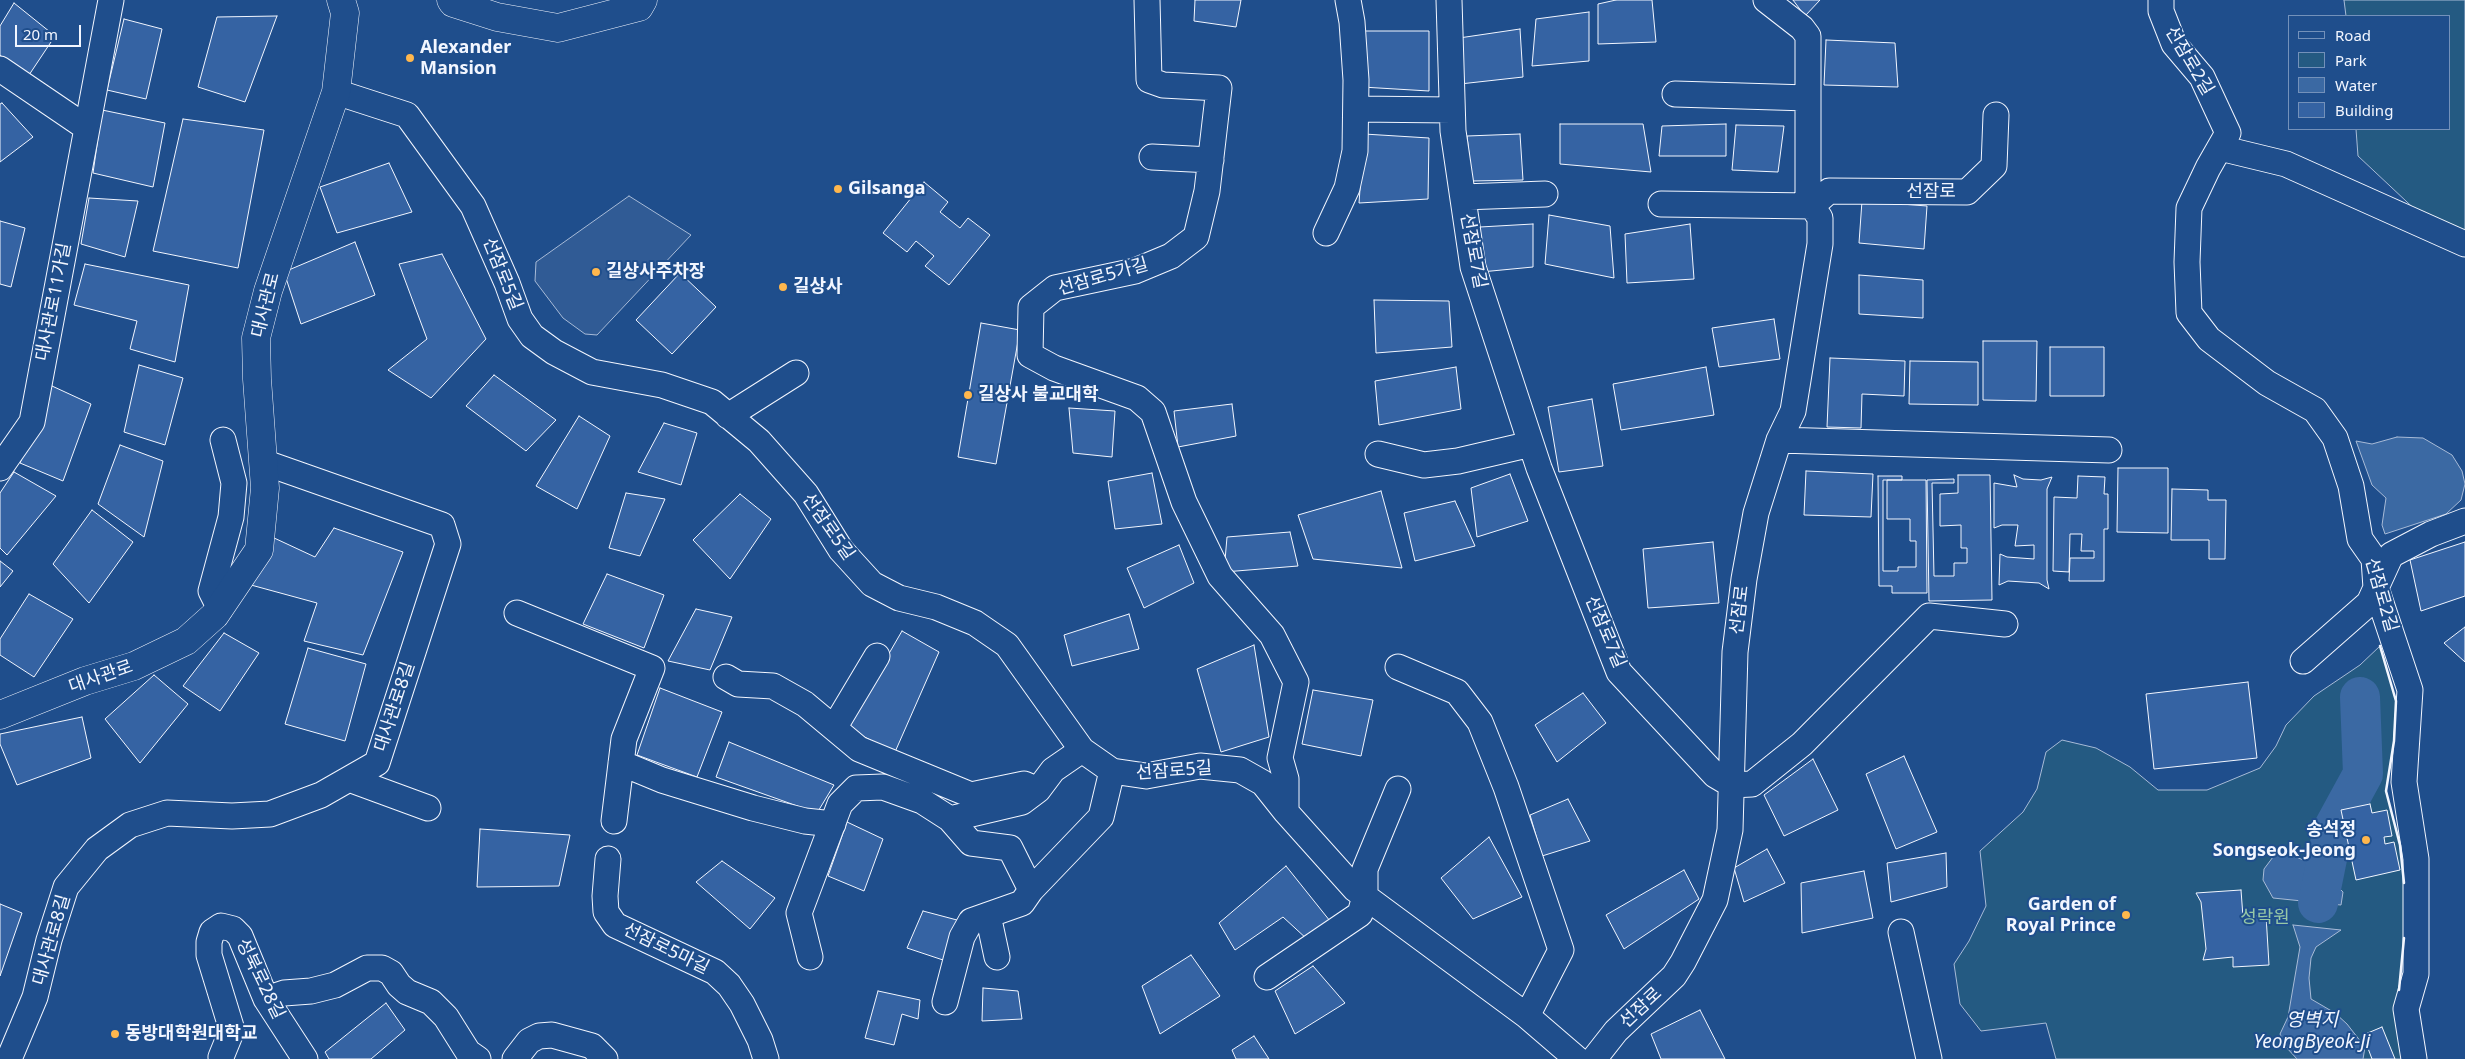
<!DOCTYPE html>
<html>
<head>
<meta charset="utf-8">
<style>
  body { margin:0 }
  #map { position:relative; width:2465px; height:1059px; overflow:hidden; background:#1f4e8c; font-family:"Noto Sans",sans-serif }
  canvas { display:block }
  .legend { position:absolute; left:2288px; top:15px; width:162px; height:115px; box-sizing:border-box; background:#1f4e8c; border:1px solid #7391ba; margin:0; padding:6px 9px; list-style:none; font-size:15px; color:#f2f6ff }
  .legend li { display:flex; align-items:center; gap:10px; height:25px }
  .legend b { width:25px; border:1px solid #7391ba }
  .scale { position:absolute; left:15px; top:25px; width:66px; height:22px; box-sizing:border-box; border:2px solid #f2f6ff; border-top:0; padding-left:6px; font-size:15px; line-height:18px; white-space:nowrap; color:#f2f6ff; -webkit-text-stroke:4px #1f4e8c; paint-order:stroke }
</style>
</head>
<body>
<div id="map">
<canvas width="2465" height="1059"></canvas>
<ul class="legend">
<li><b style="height:6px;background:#1f4e8c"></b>Road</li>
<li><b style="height:14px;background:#245a82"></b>Park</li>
<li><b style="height:14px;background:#3b69a3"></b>Water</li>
<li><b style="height:14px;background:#3563a3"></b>Building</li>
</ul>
<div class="scale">20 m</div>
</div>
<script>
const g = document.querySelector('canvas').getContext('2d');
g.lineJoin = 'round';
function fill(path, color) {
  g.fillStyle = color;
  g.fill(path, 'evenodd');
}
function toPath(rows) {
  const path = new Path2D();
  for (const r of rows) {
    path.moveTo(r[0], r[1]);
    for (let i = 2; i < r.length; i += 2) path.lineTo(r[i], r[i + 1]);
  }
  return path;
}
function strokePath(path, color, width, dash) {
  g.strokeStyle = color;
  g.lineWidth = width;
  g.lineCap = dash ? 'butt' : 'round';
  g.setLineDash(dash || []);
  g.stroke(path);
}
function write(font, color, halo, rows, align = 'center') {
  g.font = font + ' "Noto Sans","Noto Sans KR",sans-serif';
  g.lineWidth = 4;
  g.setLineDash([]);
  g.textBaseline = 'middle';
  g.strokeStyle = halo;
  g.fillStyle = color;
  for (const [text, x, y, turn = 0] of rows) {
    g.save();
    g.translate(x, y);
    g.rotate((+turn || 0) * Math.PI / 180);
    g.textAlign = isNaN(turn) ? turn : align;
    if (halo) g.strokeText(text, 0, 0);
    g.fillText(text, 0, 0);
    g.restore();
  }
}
const green = toPath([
  [2344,0,2465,0,2465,253,2455,247,2358,156,2356,129,2449,129,2449,16,2346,16,2344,0],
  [2380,646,2396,701,2394,741,2386,791,2400,845,2407,907,2398,1003,2404,1059,2056,1059,2046,1023,1981,1031,1960,1004,1954,964,1969,941,1986,906,1980,851,2023,812,2037,789,2046,752,2062,740,2096,748,2130,767,2158,790,2207,790,2260,768,2276,746,2286,725,2314,696,2360,665,2380,646]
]);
fill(green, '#245a82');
strokePath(green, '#a8bbd7', 1);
const parking = toPath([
  [629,196,691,235,597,335,585,334,563,318,535,281,536,262,629,196]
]);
fill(parking, '#305b95');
strokePath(parking, '#a8bbd7', 1);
const water = toPath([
  [2397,437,2423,438,2452,455,2462,471,2465,484,2461,500,2446,514,2385,534,2382,525,2386,498,2372,485,2356,441,2372,444,2397,437],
  [2333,829,2340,844,2340,862,2336,885,2343,892,2341,905,2273,898,2263,880,2264,869,2279,849,2303,860,2316,853,2320,842,2333,829],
  [2293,925,2341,930,2316,947,2311,958,2309,978,2311,999,2335,1013,2347,1024,2365,1047,2363,1059,2297,1059,2286,1047,2280,1034,2288,1017,2300,947,2293,925]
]);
fill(water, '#3b69a3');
strokePath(water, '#a8bbd7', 1);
strokePath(toPath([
  [2318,903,2333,829,2363,774,2360,697]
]), '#3b69a3', 40);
const building = toPath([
  [1195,0,1241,0,1236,27,1194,21,1195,0],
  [1616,0,1652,0,1656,42,1598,44,1598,4,1616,0],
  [1793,0,1820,0,1805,16,1793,0],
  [14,3,55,36,27,78,0,55,0,26,14,3],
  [1589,12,1589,61,1532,66,1536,19,1589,12],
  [277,16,245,102,198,87,217,17,277,16],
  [124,19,162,29,146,99,107,90,124,19],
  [1520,29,1523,77,1460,84,1459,38,1520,29],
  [1362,31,1429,31,1429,91,1362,87,1362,31],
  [1826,40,1895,43,1898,87,1824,85,1826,40],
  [2,103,33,137,0,162,0,104,2,103],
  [102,110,165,123,153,187,93,173,102,110],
  [183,119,264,130,238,268,153,251,183,119],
  [1560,124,1643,124,1651,172,1560,164,1560,124],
  [1726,124,1726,156,1659,156,1662,126,1726,124],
  [1736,125,1784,126,1778,172,1732,170,1736,125],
  [1364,134,1429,138,1428,199,1359,203,1364,134],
  [1520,134,1523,180,1472,181,1467,136,1520,134],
  [389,163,412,212,337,233,320,187,389,163],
  [924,182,948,202,940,212,960,228,968,218,990,235,949,285,925,266,934,256,916,241,907,252,883,233,924,182],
  [89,198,138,201,125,257,81,244,89,198],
  [1862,201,1927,206,1924,249,1859,243,1862,201],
  [1549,215,1610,226,1614,278,1545,264,1549,215],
  [0,221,25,228,11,287,0,284,0,221],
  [1533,224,1533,267,1481,272,1480,227,1533,224],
  [1690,224,1694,279,1627,283,1625,234,1690,224],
  [355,242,375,295,301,324,284,272,355,242],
  [442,254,486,339,431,398,388,370,427,339,399,264,442,254],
  [85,264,189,285,175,362,130,349,137,321,74,305,85,264],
  [680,273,716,307,672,354,636,320,680,273],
  [1859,275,1923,280,1923,318,1859,314,1859,275],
  [1374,300,1449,301,1452,347,1376,353,1374,300],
  [1774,319,1780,359,1719,367,1712,328,1774,319],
  [981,323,1020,330,996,464,958,457,981,323],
  [1983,341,2037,341,2036,401,1983,400,1983,341],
  [2050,347,2104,347,2104,396,2050,396,2050,347],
  [1830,358,1905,361,1904,396,1862,394,1861,428,1827,427,1830,358],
  [1910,361,1978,362,1978,405,1909,404,1910,361],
  [139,365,183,378,165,445,124,432,139,365],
  [1456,367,1461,409,1379,425,1375,381,1456,367],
  [1706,367,1714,415,1621,430,1613,384,1706,367],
  [494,375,556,420,526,451,466,406,494,375],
  [52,386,91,404,63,481,20,463,52,386],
  [1592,399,1603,466,1559,472,1548,407,1592,399],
  [1232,404,1236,436,1178,447,1174,411,1232,404],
  [1069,408,1115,411,1112,457,1073,453,1069,408],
  [579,416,610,436,577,509,536,486,579,416],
  [664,423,697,433,681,485,638,472,664,423],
  [120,445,163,461,144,537,98,504,120,445],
  [2118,468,2168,468,2168,533,2117,532,2118,468],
  [1806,471,1873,474,1871,517,1804,515,1806,471],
  [14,472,56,496,7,555,0,548,0,493,14,472],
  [1152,473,1162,524,1115,529,1108,481,1152,473],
  [1510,474,1528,521,1477,537,1471,488,1510,474],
  [1958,475,1990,475,1992,600,1929,601,1927,480,1954,479,1954,483,1932,483,1934,576,1954,576,1954,563,1967,563,1967,548,1961,548,1961,525,1940,526,1940,494,1958,493,1958,475],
  [2014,475,2023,479,2041,480,2052,477,2047,489,2047,580,2049,589,2039,583,2008,581,1999,585,2000,554,2007,557,2034,559,2034,545,2015,546,2018,525,2002,525,1994,528,1994,483,2017,487,2014,475],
  [1878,476,1902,476,1902,480,1883,480,1883,571,1898,571,1898,567,1916,567,1916,541,1910,541,1910,519,1887,519,1887,480,1926,480,1927,593,1892,593,1892,586,1879,586,1878,476],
  [2078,476,2105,477,2104,494,2108,494,2108,529,2104,529,2104,581,2069,581,2070,558,2094,558,2094,551,2081,551,2082,534,2070,534,2069,572,2053,571,2054,497,2077,498,2078,476],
  [2172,489,2208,490,2208,500,2226,500,2225,559,2209,559,2209,540,2171,540,2172,489],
  [1381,491,1402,568,1313,559,1298,515,1381,491],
  [626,493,665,499,640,556,609,548,626,493],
  [740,494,771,519,730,579,693,540,740,494],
  [1455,501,1475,546,1415,561,1404,513,1455,501],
  [92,510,133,542,89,603,53,564,92,510],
  [334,528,403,552,363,655,304,641,317,603,251,585,272,537,315,557,334,528],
  [1290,532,1298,566,1224,572,1227,537,1290,532],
  [1713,542,1719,603,1648,608,1643,549,1713,542],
  [2465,542,2465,596,2421,611,2410,560,2465,542],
  [1179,545,1194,583,1144,608,1127,568,1179,545],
  [0,561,13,571,0,587,0,561],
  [607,574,664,595,644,648,583,624,607,574],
  [29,594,73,619,34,677,0,655,0,639,29,594],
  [696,609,732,617,710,670,668,661,696,609],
  [1129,614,1139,649,1072,666,1064,635,1129,614],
  [2465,627,2465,662,2444,643,2465,627],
  [902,631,939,652,895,752,846,728,902,631],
  [224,633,259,653,220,711,183,686,224,633],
  [1254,645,1269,737,1221,752,1197,669,1254,645],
  [308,648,366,664,345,741,285,724,308,648],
  [154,675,188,704,140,763,105,719,154,675],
  [2248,682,2257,758,2154,769,2146,694,2248,682],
  [660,688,722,712,697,777,637,755,660,688],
  [1313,690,1373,700,1361,756,1302,744,1313,690],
  [1583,693,1606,723,1557,762,1535,725,1583,693],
  [82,717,91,758,17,785,0,744,0,734,82,717],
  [729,742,834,785,817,813,716,777,729,742],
  [1904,756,1937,832,1896,849,1866,774,1904,756],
  [1813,759,1838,810,1784,836,1764,795,1813,759],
  [1568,799,1590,841,1542,856,1530,815,1568,799],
  [2370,804,2372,813,2387,810,2392,836,2384,837,2385,844,2394,842,2400,870,2356,880,2341,810,2370,804],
  [847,822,883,839,864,891,828,876,847,822],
  [480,829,570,835,559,886,477,887,480,829],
  [1489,837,1522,897,1473,919,1441,878,1489,837],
  [1767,849,1785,883,1744,902,1734,868,1767,849],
  [1946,853,1947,887,1891,902,1887,863,1946,853],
  [722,861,775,898,750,929,696,882,722,861],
  [1286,866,1330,921,1308,940,1283,917,1235,950,1219,923,1286,866],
  [1684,870,1699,899,1624,949,1606,915,1684,870],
  [1864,871,1873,918,1802,933,1801,883,1864,871],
  [2241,890,2243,917,2266,915,2269,965,2233,967,2233,957,2203,960,2206,949,2201,902,2196,893,2241,890],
  [0,904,22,913,0,976,0,904],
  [923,911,957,920,943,960,907,948,923,911],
  [1191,955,1220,996,1160,1034,1142,986,1191,955],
  [1313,966,1345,1003,1295,1034,1275,991,1313,966],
  [983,988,1018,991,1022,1019,982,1021,983,988],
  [878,991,920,1000,918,1019,902,1014,894,1045,865,1038,878,991],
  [386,1003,405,1030,371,1059,329,1059,325,1052,386,1003],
  [1700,1010,1725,1059,1661,1059,1651,1034,1700,1010],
  [2382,1027,2395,1059,2372,1059,2363,1035,2382,1027],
  [1254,1036,1269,1059,1236,1059,1232,1050,1254,1036]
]);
fill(building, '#3563a3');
strokePath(building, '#f2f6ff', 1);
const minor = toPath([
  [1147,0,1149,80,1163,85,1219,88,1207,191,1196,237,1171,256,1135,271,1055,288,1031,307,1030,355,1054,368,1137,398,1153,412,1184,502,1220,576,1272,635,1296,682,1280,758,1286,779,1286,812],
  [1449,0,1453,131,1473,267,1539,468,1619,672,1715,775,1732,785,1752,784,1802,744,1929,616,2005,624],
  [2161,0,2161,11,2174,44,2202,77,2228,133,2208,168,2189,208,2187,262,2189,313,2209,339,2267,383,2315,410,2335,438,2351,486,2360,539,2374,559,2376,588,2410,690,2404,782,2416,859,2416,974,2406,1009,2414,1059],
  [0,69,87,128],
  [336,92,407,115,473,206,507,283,520,319,532,336,554,352,592,372,662,385,712,402,759,441,806,494,841,550,872,584,899,598,936,607,975,623,1007,645,1082,750,1112,771,1146,776,1200,766,1240,770,1263,783,1286,812,1355,889,1527,1016,1577,1059],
  [1675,94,1808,98],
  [1356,109,1452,110],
  [2220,148,2286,164,2465,244],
  [1152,157,1211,160],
  [1463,197,1545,194],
  [1661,204,1812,206,1829,191,1967,192,1994,166,1996,115],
  [1326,233,1347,188,1355,151,1356,80,1352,22,1348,0],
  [728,416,796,373],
  [1779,440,2109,450],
  [1378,454,1424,465,1458,461,1531,444],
  [0,468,32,422,111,0],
  [220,609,211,591,231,517,234,483,223,440],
  [517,613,652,668,624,739,614,821],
  [2303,661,2369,603,2391,555,2431,534,2465,521],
  [1398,667,1457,692,1480,722,1506,787,1561,950,1527,1016],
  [726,677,738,684,773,686,805,704,859,749,971,795,1024,784,1038,790],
  [834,728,877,656],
  [621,763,662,780,753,808,805,821,833,824],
  [349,779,428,808],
  [950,819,1022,802,1038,790,1053,770,1082,750],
  [608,859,605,896,606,912,615,925,715,972,729,985,742,1004,760,1040,766,1059],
  [988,915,997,957],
  [1901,932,1929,1059],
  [810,957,799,913,840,804,856,788,883,787,922,801,950,819,971,843,1010,848,1031,890],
  [1267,977,1360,914,1365,896,1365,869,1398,789],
  [266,999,284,993,311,991,335,985,367,968,382,968,391,973,399,985,407,992,431,1002,446,1017,468,1052,478,1059],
  [945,1002,962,937,971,921,1022,903,1031,890,1101,817,1112,771],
  [221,1057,232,1030,209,955,209,942,212,932,221,926,233,929,240,936,266,999,305,1059],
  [9,1059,35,997,49,940,66,887,97,849,130,825,167,813,232,816,270,814,321,795,377,763,448,544,442,525,263,462],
  [515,1059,529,1041,539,1036,552,1035,592,1046,605,1059],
  [1594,1059,1616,1031,1674,976,1683,962,1715,900,1730,830,1735,652,1744,579,1756,513,1779,440,1793,411,1820,244,1820,218,1808,200,1808,36,1802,28,1766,0]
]);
const major = toPath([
  [451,0,453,3,497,17,558,28,639,7,643,0],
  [0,715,85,681,134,666,186,641,215,615,259,550,265,488,257,379,256,338,268,291,336,92,345,13,341,0]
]);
strokePath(minor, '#f2f6ff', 27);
strokePath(major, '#f2f6ff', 29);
strokePath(minor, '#1f4e8c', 25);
strokePath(major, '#1f4e8c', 28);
strokePath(toPath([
  [2380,646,2396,701,2394,741,2386,791,2400,845,2404,883],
  [2399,990,2404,938]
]), '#f2f6ff', 2.5);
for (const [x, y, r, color] of [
  [410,58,5,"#ffb74d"],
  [838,189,5,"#ffb74d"],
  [596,272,5,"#ffb74d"],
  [783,287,5,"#ffb74d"],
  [968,395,5,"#ffb74d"],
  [2366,840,5,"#ffb74d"],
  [2126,915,5,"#ffb74d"],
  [115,1034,5,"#ffb74d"]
]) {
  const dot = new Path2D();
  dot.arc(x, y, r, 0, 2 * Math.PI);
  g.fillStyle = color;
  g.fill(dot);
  strokePath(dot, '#1f4e8c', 2);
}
write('bold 18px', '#f2f6ff', '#1f4e8c', [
  ["Alexander",420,48],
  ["Mansion",420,69],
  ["Gilsanga",848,189],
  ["길상사주차장",606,272],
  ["길상사",793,287],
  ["길상사 불교대학",978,395],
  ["송석정",2356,830,"right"],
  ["Songseok-Jeong",2356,851,"right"],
  ["Garden of",2116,905,"right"],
  ["Royal Prince",2116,926,"right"],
  ["동방대학원대학교",125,1034]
], 'left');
write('18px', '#f2f6ff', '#1f4e8c', [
  ["선잠로2길",2189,61,59],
  ["선잠로",1931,192],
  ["선잠로7길",1473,251,79],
  ["선잠로5길",502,274,68],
  ["선잠로5가길",1103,277,-16],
  ["대사관로11가길",54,302,-79],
  ["대사관로",266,305,-76],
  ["선잠로5길",828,527,55],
  ["선잠로2길",2381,595,74],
  ["선잠로",1740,610,-83],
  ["선잠로7길",1605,632,67],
  ["대사관로",101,677,-19],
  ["대사관로8길",395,707,-72],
  ["선잠로5길",1174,771,-4],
  ["대사관로8길",52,940,-74],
  ["선잠로5마길",666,949,26],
  ["성북로28길",260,979,64],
  ["선잠로",1641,1008,-43]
]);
write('18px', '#97c8a6', '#1f4e8c', [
  ["성락원",2265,918]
]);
write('italic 19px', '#f2f6ff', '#1f4e8c', [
  ["영벽지",2312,1021],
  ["YeongByeok-Ji",2312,1043]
]);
</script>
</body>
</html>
